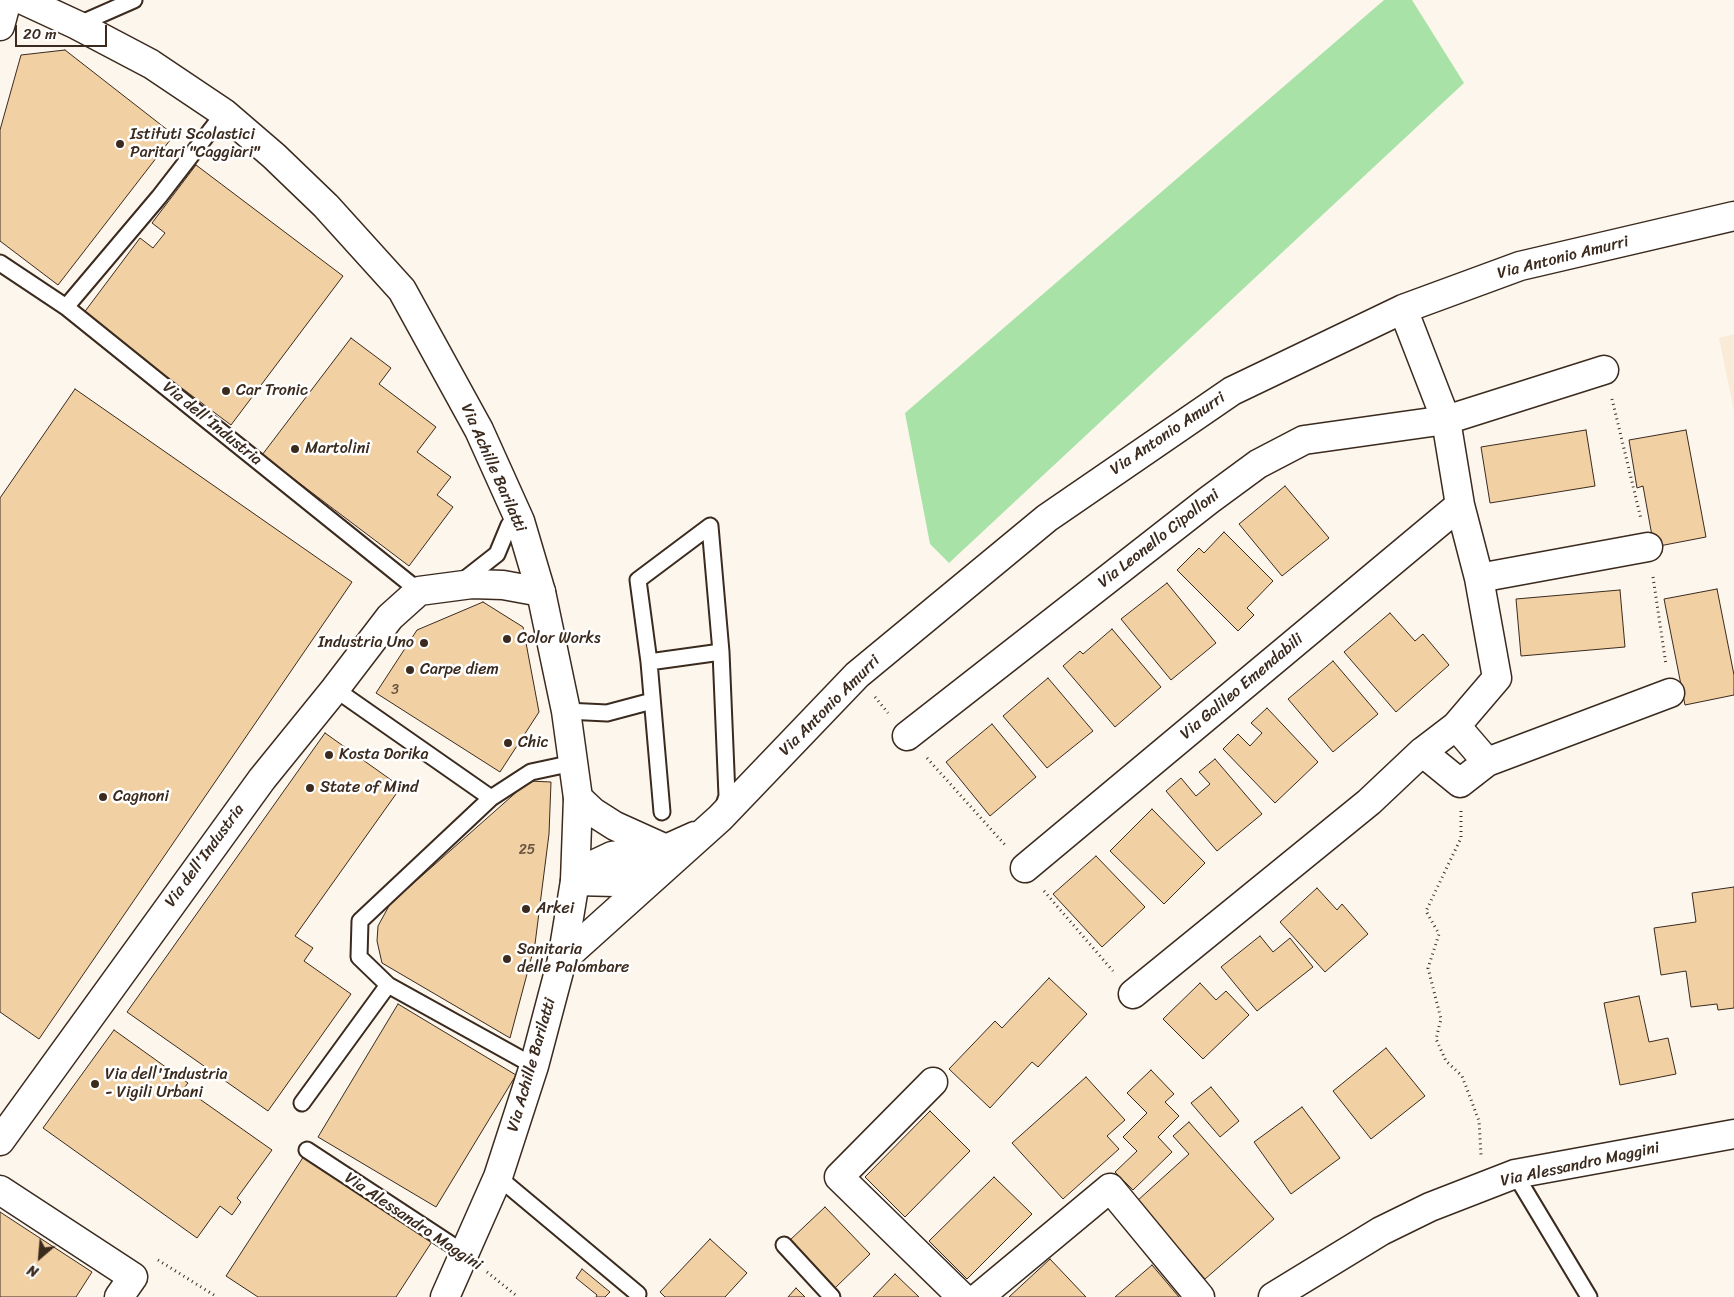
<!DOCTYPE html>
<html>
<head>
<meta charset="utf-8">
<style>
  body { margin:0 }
  #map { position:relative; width:1734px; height:1297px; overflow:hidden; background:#fcf6ed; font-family:Sriracha,sans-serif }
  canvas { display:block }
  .north { position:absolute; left:15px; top:1232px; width:50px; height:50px; -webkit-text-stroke:4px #fff; paint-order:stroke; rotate:207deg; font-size:14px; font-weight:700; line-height:20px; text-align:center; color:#3b2a1e }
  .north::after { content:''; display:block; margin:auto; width:18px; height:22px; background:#3b2a1e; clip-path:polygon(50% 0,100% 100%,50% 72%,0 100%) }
  .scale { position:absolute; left:15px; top:25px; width:92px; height:22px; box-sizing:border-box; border:2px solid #3b2a1e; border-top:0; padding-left:6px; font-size:15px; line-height:18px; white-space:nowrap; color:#3b2a1e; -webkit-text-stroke:4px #fff; paint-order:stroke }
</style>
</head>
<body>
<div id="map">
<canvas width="1734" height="1297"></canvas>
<div class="north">N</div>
<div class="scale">20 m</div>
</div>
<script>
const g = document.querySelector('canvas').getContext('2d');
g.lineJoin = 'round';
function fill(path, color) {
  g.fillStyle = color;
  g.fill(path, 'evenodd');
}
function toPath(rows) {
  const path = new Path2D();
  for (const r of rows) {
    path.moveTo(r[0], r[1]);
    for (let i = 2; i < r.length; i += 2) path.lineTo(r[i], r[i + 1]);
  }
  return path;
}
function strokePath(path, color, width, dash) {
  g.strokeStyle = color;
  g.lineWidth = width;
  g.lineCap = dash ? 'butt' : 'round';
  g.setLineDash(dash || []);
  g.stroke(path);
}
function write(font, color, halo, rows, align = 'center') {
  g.font = font + ' Sriracha,sans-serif';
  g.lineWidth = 5;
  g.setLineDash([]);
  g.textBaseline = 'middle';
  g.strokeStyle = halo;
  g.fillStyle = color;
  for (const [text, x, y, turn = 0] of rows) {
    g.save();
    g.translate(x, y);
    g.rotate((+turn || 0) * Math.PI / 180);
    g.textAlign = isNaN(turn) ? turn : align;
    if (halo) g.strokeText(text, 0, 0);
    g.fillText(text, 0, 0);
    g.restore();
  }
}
fill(toPath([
  [1734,334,1734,411,1719,338]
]), '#f9ebd7');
fill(toPath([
  [1384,0,1412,0,1464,83,949,563,930,544,905,413]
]), '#a9e2a7');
const building = toPath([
  [65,50,174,135,58,285,0,241,0,130,21,55,65,50],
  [196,165,343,276,231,425,83,314,140,238,153,248,165,233,152,223,196,165],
  [351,338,391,368,379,384,436,427,417,452,451,477,437,495,453,507,409,566,262,455,351,338],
  [75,389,352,582,39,1039,0,1012,0,498,75,389],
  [1586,430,1595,486,1490,503,1481,447,1586,430],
  [1686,430,1706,537,1654,547,1643,486,1637,488,1629,440,1686,430],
  [1285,486,1329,538,1282,576,1239,524,1285,486],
  [1224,532,1273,581,1247,608,1254,615,1238,631,1177,570,1199,548,1204,553,1224,532],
  [1167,583,1216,643,1171,680,1121,619,1167,583],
  [1717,589,1734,675,1734,695,1685,705,1664,599,1717,589],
  [1620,590,1625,647,1521,656,1516,599,1620,590],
  [483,602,523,627,539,712,500,772,376,693,417,630,483,602],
  [1390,613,1415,641,1423,634,1449,665,1396,712,1344,652,1390,613],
  [1112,629,1161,687,1115,727,1063,666,1080,651,1083,654,1112,629],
  [1333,661,1378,714,1333,752,1288,699,1333,661],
  [1048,678,1093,731,1047,768,1003,716,1048,678],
  [1267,708,1318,762,1275,803,1223,749,1238,734,1250,746,1262,733,1251,723,1267,708],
  [992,724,1036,777,990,816,946,762,992,724],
  [325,733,401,787,295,936,313,948,304,961,351,994,268,1111,127,1012,325,733],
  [1215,759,1262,814,1217,851,1166,791,1181,778,1196,796,1210,784,1199,772,1215,759],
  [529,781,551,782,549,834,535,944,510,1038,382,963,377,941,378,926,390,904,529,781],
  [1152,809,1205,863,1164,904,1110,851,1152,809],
  [1096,856,1145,907,1102,947,1053,894,1096,856],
  [1734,887,1734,1008,1718,1010,1717,1004,1691,1007,1686,971,1661,975,1654,928,1696,922,1692,893,1734,887],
  [1317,888,1337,910,1342,904,1368,934,1325,972,1280,922,1317,888],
  [1260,936,1273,952,1290,938,1313,967,1257,1011,1221,967,1260,936],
  [1049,978,1087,1014,1038,1067,1032,1062,990,1108,949,1069,995,1021,1002,1028,1049,978],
  [1200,983,1216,1000,1226,991,1249,1015,1203,1059,1163,1019,1200,983],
  [1639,996,1649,1042,1668,1038,1676,1074,1620,1085,1604,1003,1639,996],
  [398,1004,516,1075,436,1207,318,1137,398,1004],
  [114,1030,188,1083,184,1088,272,1150,237,1198,241,1202,232,1215,220,1206,197,1238,43,1128,114,1030],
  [1386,1048,1425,1096,1371,1139,1333,1091,1386,1048],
  [1151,1070,1174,1094,1165,1102,1179,1116,1158,1137,1172,1152,1133,1190,1115,1172,1137,1151,1123,1137,1147,1113,1127,1093,1151,1070],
  [1086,1077,1125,1120,1107,1136,1119,1149,1063,1199,1012,1143,1086,1077],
  [1211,1087,1239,1121,1220,1137,1191,1103,1211,1087],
  [1302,1107,1340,1158,1291,1194,1254,1142,1302,1107],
  [930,1111,970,1151,905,1217,865,1177,930,1111],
  [1189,1122,1274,1219,1205,1279,1137,1201,1189,1154,1173,1136,1189,1122],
  [304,1156,433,1240,396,1297,258,1297,226,1276,304,1156],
  [994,1177,1032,1214,967,1279,929,1241,994,1177],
  [825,1207,870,1254,835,1288,789,1241,825,1207],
  [0,1212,92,1272,76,1297,0,1297,0,1212],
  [710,1239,747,1273,725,1297,665,1297,660,1292,710,1239],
  [1050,1259,1086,1297,1009,1297,1050,1259],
  [1152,1265,1179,1297,1115,1297,1152,1265],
  [582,1269,610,1292,605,1297,596,1297,597,1295,576,1278,582,1269],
  [895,1274,919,1297,873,1297,895,1274],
  [796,1288,805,1297,788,1297,796,1288]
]);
fill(building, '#f1d0a3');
strokePath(building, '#3b2a1e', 1);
const lane = toPath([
  [77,25,134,0],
  [0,263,66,307,419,591],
  [66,307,159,197,224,113],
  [460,583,497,554,509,525],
  [649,662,721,652],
  [335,689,491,798],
  [566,711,607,713,652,701],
  [662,812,649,662,638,580,710,526,721,652,727,796,722,811],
  [534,1066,388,985,359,957,360,921,491,798,531,772,573,763],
  [302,1103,388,985],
  [307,1150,464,1253],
  [1515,1174,1589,1297],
  [498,1177,638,1294],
  [784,1245,832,1297]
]);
const street = toPath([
  [0,26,7,0],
  [1479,578,1648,547],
  [1456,726,1487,762],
  [907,736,1209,500,1258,464,1304,440,1446,420,1604,370],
  [1422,752,1460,783,1487,762,1670,693],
  [578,798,593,812,615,826,666,849,695,836],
  [1025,868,1460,505],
  [575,881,616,882,660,865],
  [575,881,593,865,612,856,666,849],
  [562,960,720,818,857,675,1047,518,1232,391,1403,309,1520,266,1734,216],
  [1133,994,1369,802,1422,752,1456,726,1497,678,1479,578,1460,505,1446,420,1403,309],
  [933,1082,839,1177,962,1297],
  [0,1141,262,779,335,689,390,617,419,591,472,584,503,585,541,592],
  [0,1190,133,1277,119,1297],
  [979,1297,1110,1188,1200,1297]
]);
const secondary = toPath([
  [23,0,77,25,151,64,224,113,274,156,326,206,402,290,479,430,520,521,541,592,566,711,578,798,575,881,562,960,534,1066,498,1177,445,1297],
  [1273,1297,1381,1231,1430,1207,1515,1174,1734,1134]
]);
strokePath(lane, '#3b2a1e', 19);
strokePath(street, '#3b2a1e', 31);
strokePath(secondary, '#3b2a1e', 31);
strokePath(toPath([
  [1612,399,1641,519],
  [1653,577,1666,665],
  [875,697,888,713],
  [927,758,1006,846],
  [1461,811,1461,838,1426,911,1439,934,1428,968,1441,1019,1436,1039,1446,1061,1462,1076,1479,1121,1481,1155],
  [1044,891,1113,971],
  [158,1260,217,1297],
  [487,1272,518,1297]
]), '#3b2a1e', 3, [1, 4]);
strokePath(lane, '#fff', 15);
strokePath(street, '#fff', 28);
strokePath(secondary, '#fff', 28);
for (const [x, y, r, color] of [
  [120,144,5,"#3b2a1e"],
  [226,391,5,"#3b2a1e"],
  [295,449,5,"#3b2a1e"],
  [507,639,5,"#3b2a1e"],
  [424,643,5,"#3b2a1e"],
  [410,670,5,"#3b2a1e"],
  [508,743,5,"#3b2a1e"],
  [329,755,5,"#3b2a1e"],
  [310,788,5,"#3b2a1e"],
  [103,797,5,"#3b2a1e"],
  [526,909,5,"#3b2a1e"],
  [507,959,5,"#3b2a1e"],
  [95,1084,5,"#3b2a1e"]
]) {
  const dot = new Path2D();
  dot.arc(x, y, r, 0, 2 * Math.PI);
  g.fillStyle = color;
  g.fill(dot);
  strokePath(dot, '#fff', 2);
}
write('14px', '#68543f', null, [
  ["3",395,690],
  ["25",527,850]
]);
write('16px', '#3b2a1e', '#fff', [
  ["Istituti Scolastici",130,135],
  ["Paritari \"Caggiari\"",130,153],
  ["Car Tronic",236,391],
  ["Martolini",305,449],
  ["Color Works",517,639],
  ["Industria Uno",414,643,"right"],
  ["Carpe diem",420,670],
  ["Chic",518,743],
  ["Kosta Dorika",339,755],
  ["State of Mind",320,788],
  ["Cagnoni",113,797],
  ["Arkei",536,909],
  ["Sanitaria",517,950],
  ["delle Palombare",517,968],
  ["Via dell'Industria",105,1075],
  ["- Vigili Urbani",105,1093]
], 'left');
write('16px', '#3b2a1e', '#fff', [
  ["Via Antonio Amurri",1563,258,-14],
  ["Via dell'Industria",212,424,39],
  ["Via Antonio Amurri",1168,434,-34],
  ["Via Achille Barilatti",493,468,66],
  ["Via Leonello Cipolloni",1159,539,-38],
  ["Via Galileo Emendabili",1242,687,-40],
  ["Via Antonio Amurri",830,706,-45],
  ["Via dell'Industria",205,856,-54],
  ["Via Achille Barilatti",532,1065,-74],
  ["Via Alessandro Maggini",1580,1165,-12],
  ["Via Alessandro Maggini",413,1222,34]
]);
</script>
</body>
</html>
